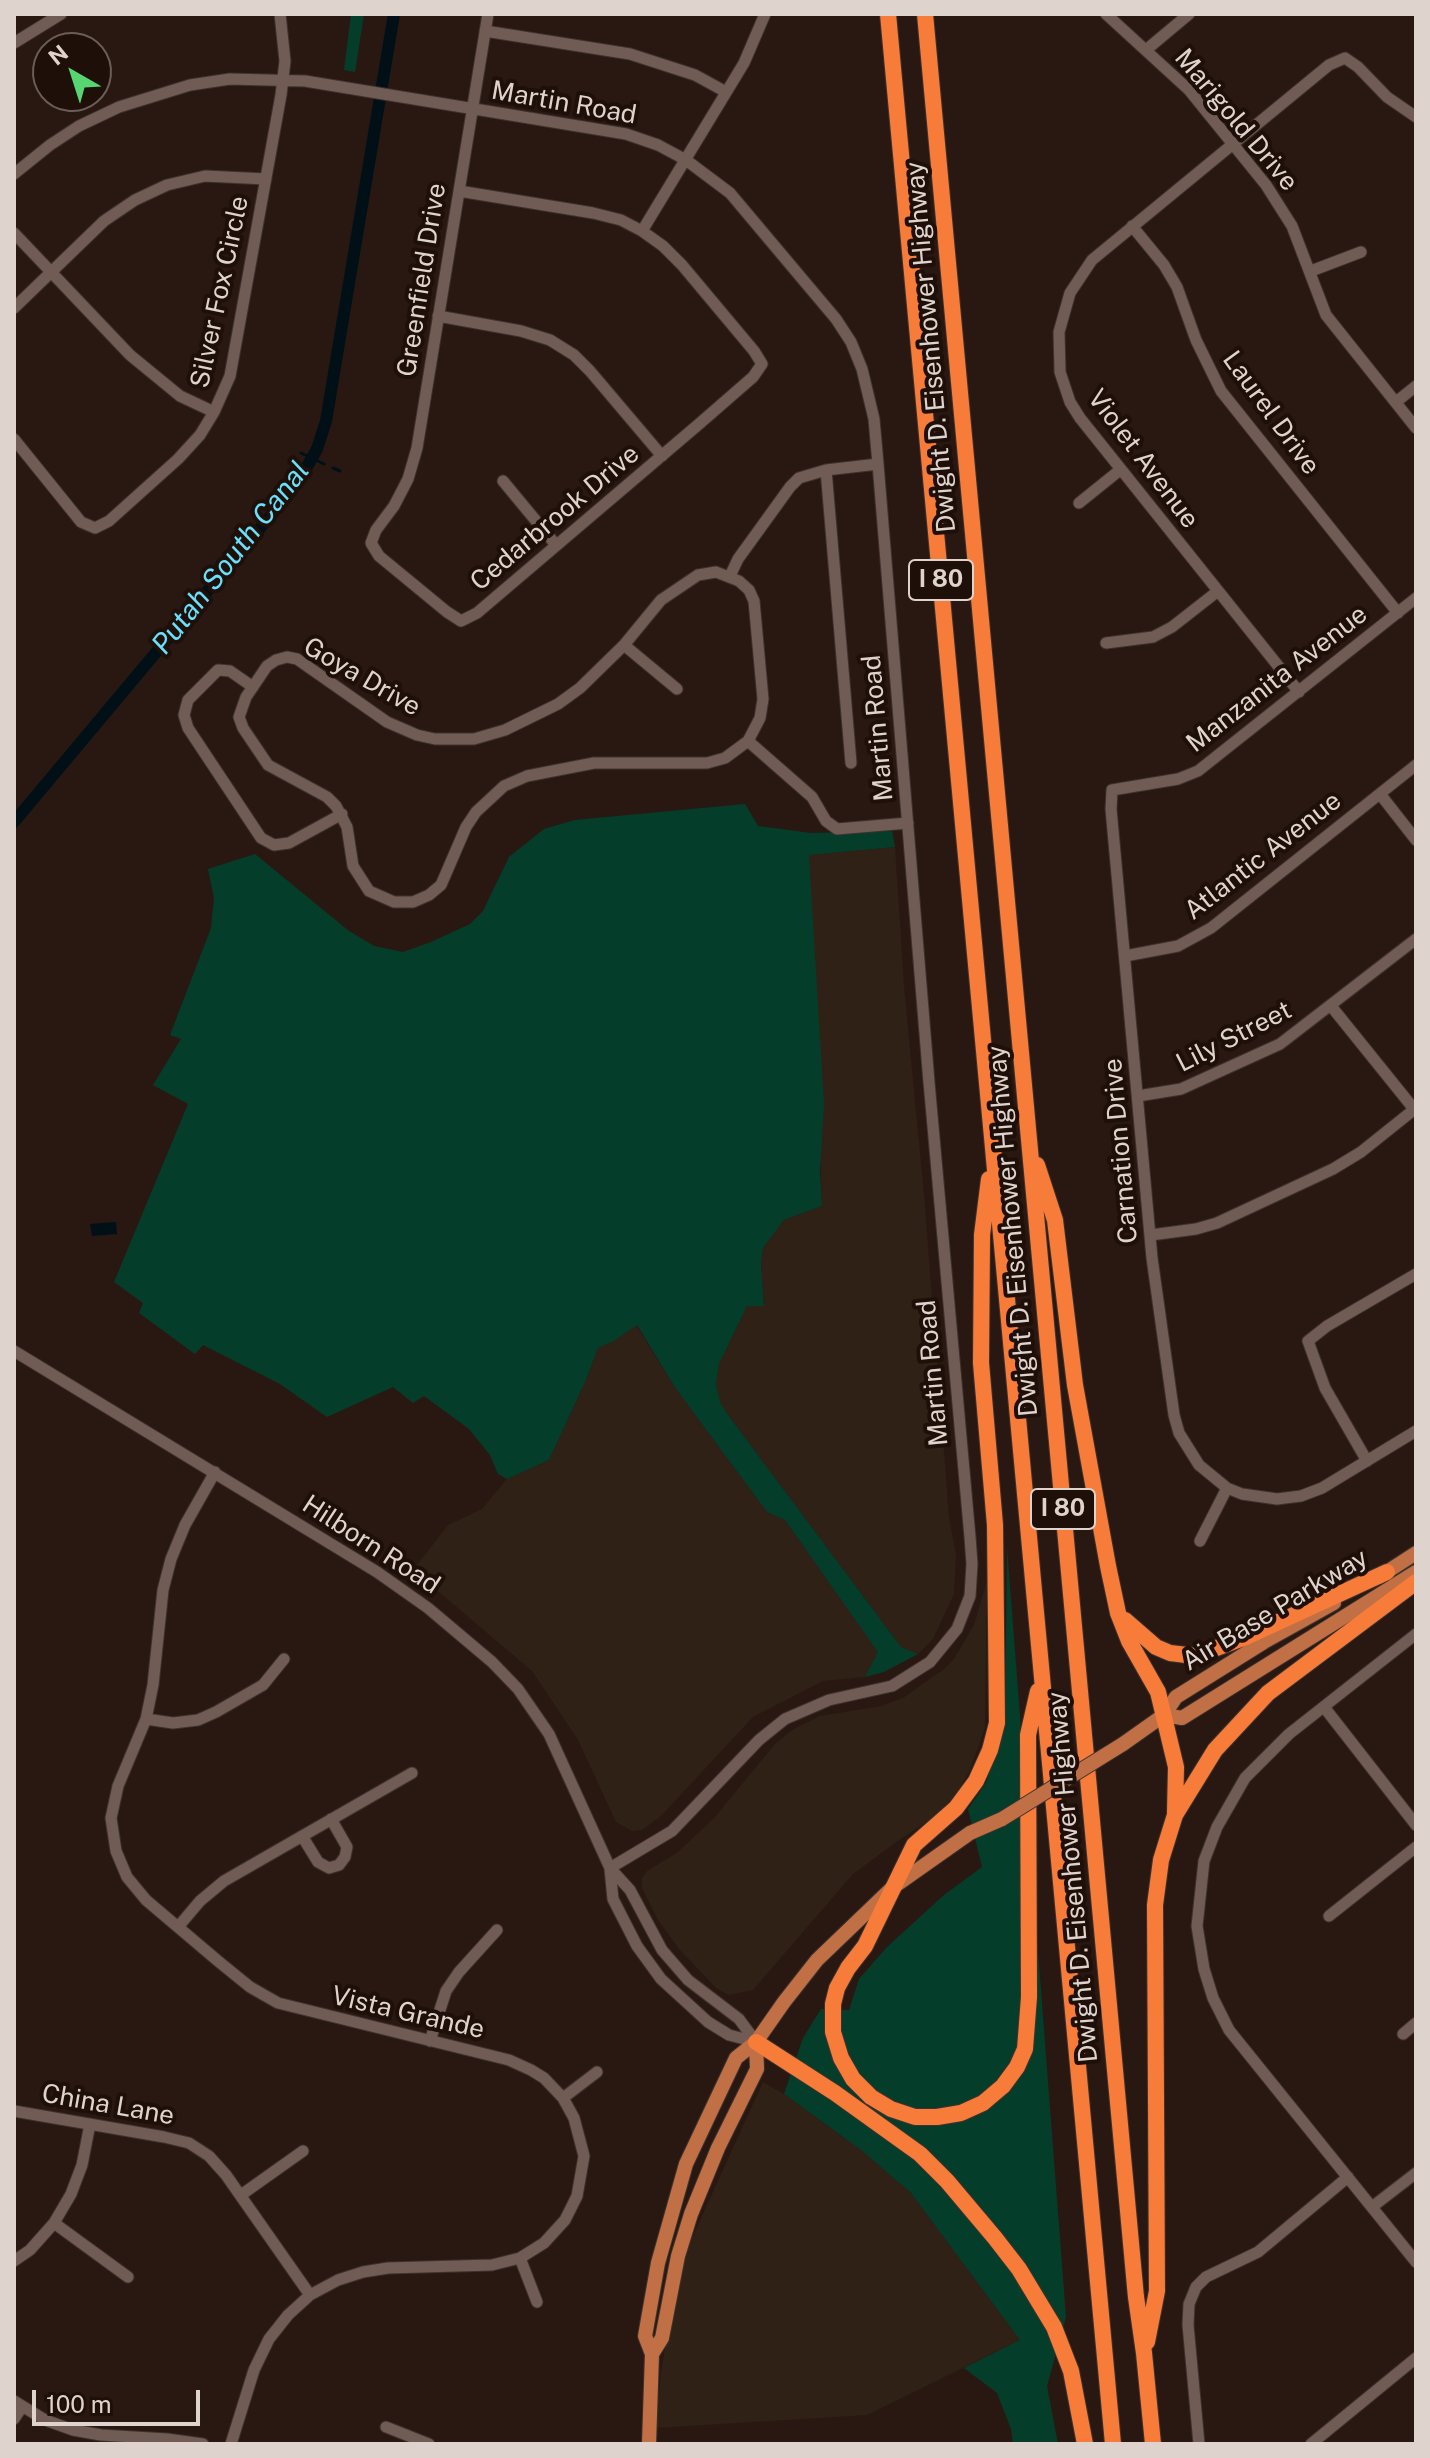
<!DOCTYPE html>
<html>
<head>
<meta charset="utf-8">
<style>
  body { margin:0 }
  #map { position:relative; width:1430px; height:2458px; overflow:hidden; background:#291812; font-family:"Public Sans",sans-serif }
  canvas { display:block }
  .frame { position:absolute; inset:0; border:16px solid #dfd3ce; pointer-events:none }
  .north { position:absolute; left:32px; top:32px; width:80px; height:80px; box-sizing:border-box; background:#1f0f09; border:2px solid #6c5d58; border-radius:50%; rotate:321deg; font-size:22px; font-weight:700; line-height:32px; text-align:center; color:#dfd3ce }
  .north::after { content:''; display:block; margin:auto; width:28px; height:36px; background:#57d570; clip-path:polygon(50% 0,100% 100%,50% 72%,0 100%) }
  .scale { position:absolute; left:32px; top:2390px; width:168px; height:36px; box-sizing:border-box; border:4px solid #dfd3ce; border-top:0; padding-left:10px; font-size:24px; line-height:28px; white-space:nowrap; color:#dfd3ce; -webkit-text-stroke:6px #1f0f09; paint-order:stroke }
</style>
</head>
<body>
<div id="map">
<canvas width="1430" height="2458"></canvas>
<div class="frame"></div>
<div class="north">N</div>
<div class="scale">100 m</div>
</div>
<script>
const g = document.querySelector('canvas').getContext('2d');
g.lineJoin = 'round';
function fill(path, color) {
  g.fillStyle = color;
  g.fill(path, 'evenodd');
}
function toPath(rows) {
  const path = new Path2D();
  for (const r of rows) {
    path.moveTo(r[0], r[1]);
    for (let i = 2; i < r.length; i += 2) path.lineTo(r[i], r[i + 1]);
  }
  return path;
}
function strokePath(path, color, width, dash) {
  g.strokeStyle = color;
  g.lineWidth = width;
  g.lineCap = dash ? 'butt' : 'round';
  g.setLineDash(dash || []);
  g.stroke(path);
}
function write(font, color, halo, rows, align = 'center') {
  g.font = font + ' "Public Sans",sans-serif';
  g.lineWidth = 8;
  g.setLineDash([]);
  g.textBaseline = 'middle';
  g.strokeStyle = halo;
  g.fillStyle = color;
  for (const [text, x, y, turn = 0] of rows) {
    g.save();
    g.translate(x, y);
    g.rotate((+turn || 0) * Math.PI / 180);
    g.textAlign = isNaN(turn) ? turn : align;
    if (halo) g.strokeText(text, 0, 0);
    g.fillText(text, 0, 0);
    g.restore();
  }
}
fill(toPath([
  [895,847,904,986,924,1195,949,1517,956,1556,954,1594,933,1639,918,1654,901,1647,728,1415,720,1402,716,1384,719,1364,747,1306,764,1305,761,1265,763,1248,784,1220,822,1206,809,855],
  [636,1325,676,1389,767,1512,785,1520,879,1652,865,1677,823,1681,753,1717,661,1816,642,1830,632,1831,616,1822,578,1740,532,1671,413,1570,448,1525,482,1509,507,1479,549,1460,586,1380,598,1348,614,1341],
  [987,1581,985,1728,970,1770,957,1794,930,1820,902,1838,853,1874,753,1990,729,1995,716,1988,680,1950,658,1920,642,1888,642,1878,647,1871,678,1852,715,1817,775,1744,792,1730,820,1716,881,1706,903,1698,944,1669,954,1659,974,1625],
  [763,2082,784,2094,861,2150,911,2193,1020,2340,867,2415,655,2428,662,2365,682,2260]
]), '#2f2115');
fill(toPath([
  [351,14,364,14,355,72,344,70],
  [745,804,758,826,811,833,892,831,895,847,809,855,824,1104,820,1170,822,1206,784,1220,763,1248,761,1265,764,1306,747,1306,719,1364,716,1384,720,1402,728,1415,901,1647,918,1654,884,1672,865,1677,878,1652,785,1520,767,1512,676,1389,637,1325,614,1341,598,1348,586,1380,549,1460,507,1479,498,1474,490,1455,469,1429,424,1396,413,1403,393,1387,327,1417,280,1384,203,1345,195,1354,139,1313,143,1303,114,1282,188,1104,153,1085,181,1039,170,1035,211,928,214,898,208,869,255,854,349,931,374,946,403,952,431,942,470,924,483,911,509,857,544,829,575,820],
  [1007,1547,1066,2317,1047,2386,1058,2444,1013,2444,1011,2429,997,2393,964,2368,1020,2340,911,2193,861,2150,784,2094,803,2038,821,2009,849,2010,859,1979,887,1947,944,1895,982,1867,968,1809,986,1783,1005,1726]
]), '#043e2b');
fill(toPath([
  [116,1222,117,1234,92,1236,90,1224]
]), '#001016');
strokePath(toPath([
  [301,453,324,464],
  [333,468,340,471]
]), '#001016', 3);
strokePath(toPath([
  [14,822,277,508,300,479,317,449,326,421,394,14]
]), '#001016', 12);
const minor = toPath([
  [1106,14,1189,90,1266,185,1292,226,1326,315,1416,428],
  [485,31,630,54,695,75,726,92],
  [14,43,61,14],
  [1146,50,1189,14],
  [14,174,50,145,79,126,119,107,190,85,230,79,305,81,626,134,658,145,686,160,730,193,836,319,851,342,862,369,874,419,878,464,929,1082,970,1537,972,1564,970,1596,957,1629,930,1662,892,1686,829,1700,785,1719,759,1740,672,1831,610,1868],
  [459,191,593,213,621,220,642,231,663,246,682,265,754,351,762,364,753,377,699,424,477,613,461,621,447,612,379,556,371,543,376,530,394,506,408,479,417,448,488,14],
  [1132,226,1164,265,1177,287,1196,340,1221,391,1398,613],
  [642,231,744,63,765,14],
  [14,233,130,355,180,396,214,412],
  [1311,271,1361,252],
  [14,308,104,221,135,200,167,185,205,176,266,179],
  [438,316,521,331,550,340,574,355,590,371,662,456],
  [1396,402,1416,386],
  [14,439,81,522,95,528,109,521,178,459,200,435,214,412,230,376,281,95,285,61,280,14],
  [826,470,851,763],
  [503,481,556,545],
  [1079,503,1120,470],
  [716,572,739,581,749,590,754,601,763,699,760,718,748,741,725,758,707,763,594,763,527,776,504,786,476,812,466,827,441,885,429,895,413,902,394,902,369,891,353,866,347,827,336,806,327,797,268,765,243,728,239,717,246,697,267,666,276,660,287,657,297,659,387,722,417,735,435,739,474,739,505,730,558,704,580,688,624,645,661,600,698,575,716,572],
  [730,576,738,559,790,487,799,478,826,470,878,464],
  [1416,598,1198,771,1178,779,1112,790,1111,809,1152,1258,1174,1415,1179,1433,1199,1465,1227,1488,1242,1494,1277,1499,1301,1496,1322,1488,1416,1431],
  [1106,643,1153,637,1172,627,1218,591],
  [624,645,677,689],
  [253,687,230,671,218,670,188,700,184,715,188,728,261,838,274,845,289,843,342,814],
  [1299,692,1080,418,1070,402,1060,372,1059,332,1070,293,1092,260,1329,65,1345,58,1358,67,1387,97,1416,117],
  [748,741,812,797,826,821,837,829,908,823],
  [1380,794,1416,840],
  [1125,956,1178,946,1211,928,1416,765],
  [1331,1006,1414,1109],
  [1138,1096,1181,1089,1280,1044,1416,939],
  [1151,1235,1196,1229,1217,1223,1333,1169,1361,1152,1416,1108],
  [14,1351,377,1572,428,1608,492,1662,518,1689,549,1734,610,1868,630,1890,662,1950,688,1980,739,2019,756,2042],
  [1367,1461,1325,1388,1308,1341,1327,1326,1416,1274],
  [215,1472,185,1525,171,1559,163,1590,153,1685,146,1719,118,1786,111,1818,116,1851,127,1877,146,1900,218,1961,250,1987,278,2003,509,2060,531,2070,544,2078,563,2098,574,2118,584,2156,577,2196,565,2220,544,2243,520,2258,492,2265,388,2268,363,2272,338,2280,310,2295,288,2315,269,2339,254,2370,231,2444],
  [1200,1541,1227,1488],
  [1416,1634,1289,1734,1245,1778,1217,1827,1204,1861,1197,1926,1204,1969,1213,1998,1229,2030,1416,2262],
  [1324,1707,1416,1825],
  [146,1719,173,1723,198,1720,216,1712,263,1685,284,1659],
  [302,1836,318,1862,329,1868,339,1865,345,1857,347,1847,331,1819],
  [610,1869,613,1899,637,1946,661,1979,708,2022,729,2035,756,2042],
  [1329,1916,1416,1847],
  [178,1927,200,1901,224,1881,412,1773],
  [1403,2034,1416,2023],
  [430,2041,446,1991,459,1972,497,1930],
  [563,2098,597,2072],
  [14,2111,164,2137,189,2143,209,2156,226,2175,310,2295],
  [241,2195,303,2151],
  [1372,2207,1416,2173],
  [54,2223,128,2277],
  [520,2258,537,2302],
  [14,2261,30,2250,54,2223,71,2194,82,2165,90,2124],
  [14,2401,45,2420,73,2430,101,2435,167,2439,203,2444],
  [14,2419,22,2407],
  [386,2427,429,2444],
  [1199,2444,1188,2325,1189,2304,1196,2287,1206,2277,1258,2252,1348,2177],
  [1311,2444,1416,2358]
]);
const major = toPath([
  [1379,1577,1416,1553],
  [1164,1715,1182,1718,1416,1572],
  [1123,1744,1164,1715,1176,1697,1264,1642,1334,1603],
  [652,2354,662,2338,678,2256,691,2214,718,2148,757,2069,756,2042],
  [649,2444,652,2354,645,2336,658,2263,686,2164,736,2058,756,2042,784,2002,817,1960,892,1888,970,1833,1002,1819]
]);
const highway = toPath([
  [888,14,1113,2444],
  [925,14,1136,2297,1144,2353,1153,2444],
  [1037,1165,1055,1220,1075,1385,1108,1566,1118,1613,1129,1641,1158,1692,1176,1767,1175,1813],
  [989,1179,982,1235,981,1363,995,1525,997,1723,990,1750,976,1781,956,1808,914,1845,865,1946,848,1968,837,1988,833,2004,833,2032,841,2058,853,2079,871,2097,891,2109,915,2117,937,2117,961,2113,983,2103,1003,2086,1017,2067,1025,2049,1029,1997,1028,1735,1038,1691],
  [1125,1620,1156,1647,1170,1653,1195,1656,1246,1637,1387,1572],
  [756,2042,835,2093,920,2154,947,2181,995,2238,1019,2269,1054,2327,1071,2371,1085,2444],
  [1147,2342,1157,2291,1155,1905,1161,1860,1175,1815,1215,1750,1268,1693,1416,1582]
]);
strokePath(minor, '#3e322e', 13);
strokePath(major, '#3e322e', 16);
strokePath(highway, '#3e322e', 18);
strokePath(minor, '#705c54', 11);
strokePath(major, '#c16f44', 14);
strokePath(highway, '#f77b39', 16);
const majorBridge = toPath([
  [1002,1819,1123,1744]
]);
strokePath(majorBridge, '#3e322e', 16, []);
strokePath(majorBridge, '#c16f44', 14);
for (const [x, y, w] of [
  [941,580,64],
  [1063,1509,64]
]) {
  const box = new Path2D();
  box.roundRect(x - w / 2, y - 20, w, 40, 6);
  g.fillStyle = '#1f0f09';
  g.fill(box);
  strokePath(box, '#dfd3ce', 2);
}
write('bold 24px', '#dfd3ce', null, [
  ["I 80",941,580],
  ["I 80",1063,1509]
]);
write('26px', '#dfd3ce', '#1f0f09', [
  ["Martin Road",564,103,10],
  ["Marigold Drive",1236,120,50],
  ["Greenfield Drive",422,280,-81],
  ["Silver Fox Circle",220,292,-78],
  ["Dwight D. Eisenhower Highway",931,347,-95],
  ["Laurel Drive",1271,413,54],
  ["Violet Avenue",1143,459,53],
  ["Cedarbrook Drive",555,518,-40],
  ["Goya Drive",362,677,30],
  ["Manzanita Avenue",1277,679,-38],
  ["Martin Road",878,728,-95],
  ["Atlantic Avenue",1263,856,-38],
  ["Lily Street",1234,1037,-27],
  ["Carnation Drive",1121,1151,-95],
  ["Dwight D. Eisenhower Highway",1013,1231,-95],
  ["Martin Road",933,1373,-95],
  ["Hilborn Road",371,1545,33],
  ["Air Base Parkway",1275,1610,-31],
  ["Dwight D. Eisenhower Highway",1073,1877,-95],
  ["Vista Grande",408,2013,13],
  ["China Lane",108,2105,10]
]);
write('italic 28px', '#69e0fc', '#1f0f09', [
  ["Putah South Canal",231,558,-52]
]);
</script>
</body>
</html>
